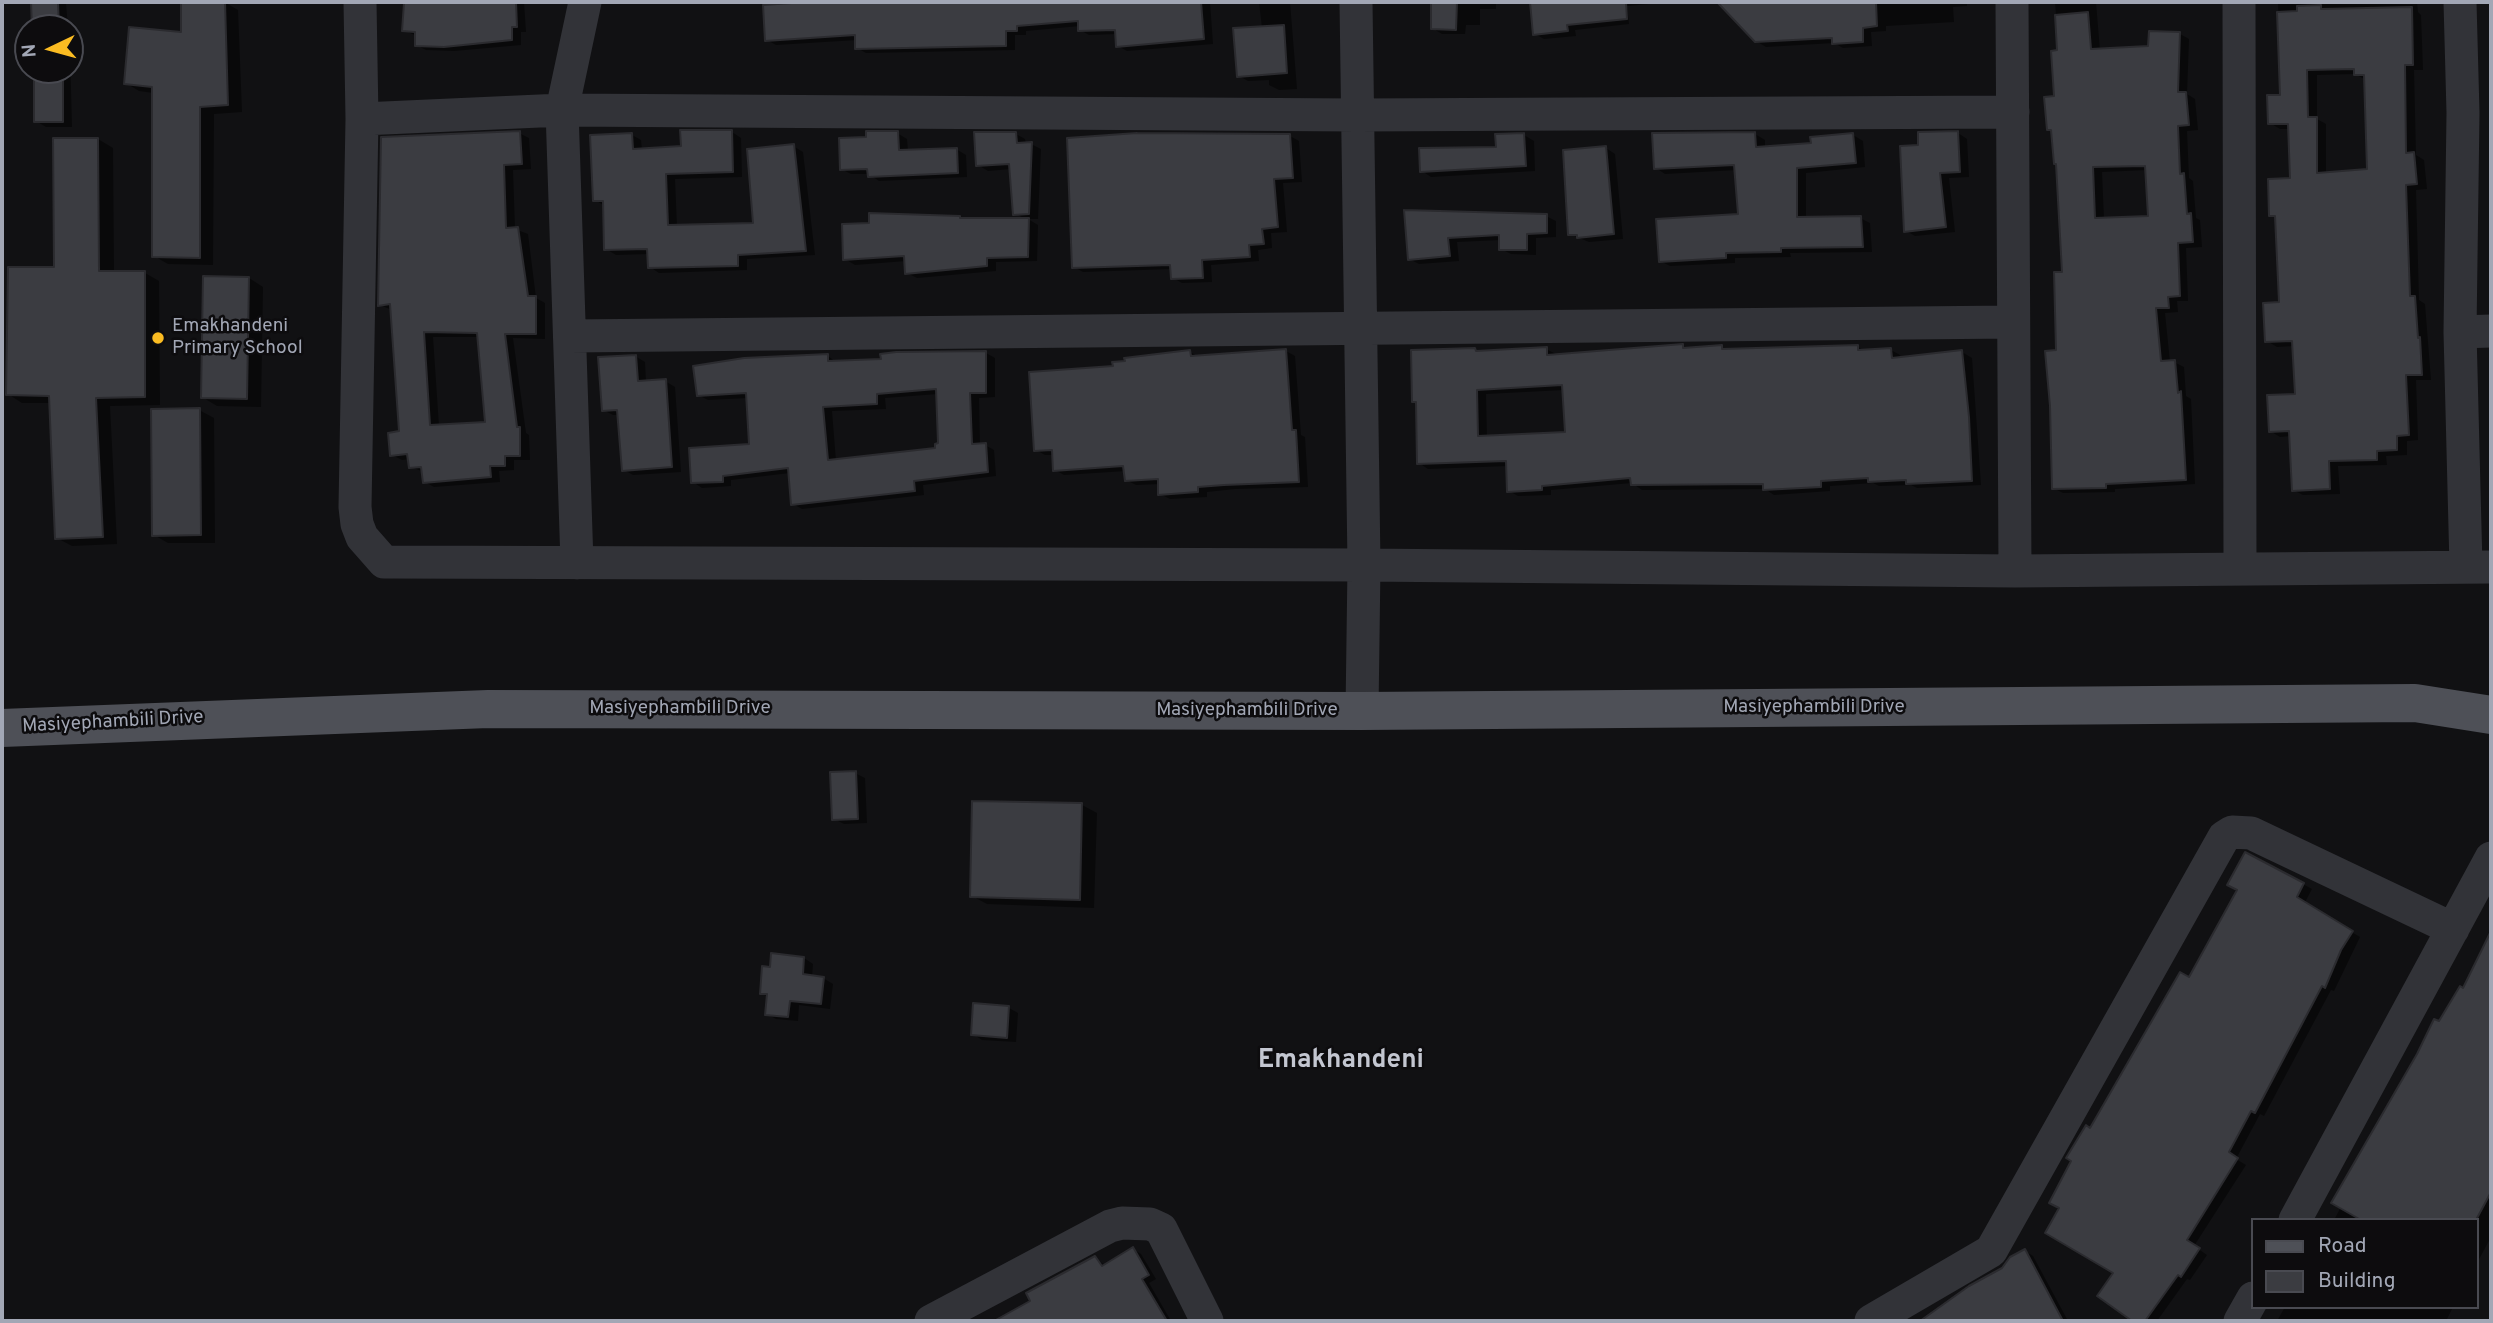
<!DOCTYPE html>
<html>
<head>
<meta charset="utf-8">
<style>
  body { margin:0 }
  #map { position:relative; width:2493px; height:1323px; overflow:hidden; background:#111113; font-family:Overpass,sans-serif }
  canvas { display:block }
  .frame { position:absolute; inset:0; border:4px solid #a2a7b5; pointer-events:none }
  .legend { position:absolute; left:2251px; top:1218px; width:228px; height:91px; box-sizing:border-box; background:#0d0c0e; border:2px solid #494a51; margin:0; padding:9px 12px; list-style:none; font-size:21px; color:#a2a7b5 }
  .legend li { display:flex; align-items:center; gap:14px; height:35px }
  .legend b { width:35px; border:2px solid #494a51 }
  .north { position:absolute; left:14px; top:14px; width:70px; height:70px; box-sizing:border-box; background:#0d0c0e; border:2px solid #494a51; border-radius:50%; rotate:265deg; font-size:19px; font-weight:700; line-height:28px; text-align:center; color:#a2a7b5 }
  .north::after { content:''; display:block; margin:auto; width:24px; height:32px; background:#fbbc22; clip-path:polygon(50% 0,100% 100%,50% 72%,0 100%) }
</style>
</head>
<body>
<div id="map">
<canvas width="2493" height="1323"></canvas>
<div class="frame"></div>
<ul class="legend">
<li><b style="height:9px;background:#4e5057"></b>Road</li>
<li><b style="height:19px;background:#3b3c41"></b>Building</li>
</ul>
<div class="north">N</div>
</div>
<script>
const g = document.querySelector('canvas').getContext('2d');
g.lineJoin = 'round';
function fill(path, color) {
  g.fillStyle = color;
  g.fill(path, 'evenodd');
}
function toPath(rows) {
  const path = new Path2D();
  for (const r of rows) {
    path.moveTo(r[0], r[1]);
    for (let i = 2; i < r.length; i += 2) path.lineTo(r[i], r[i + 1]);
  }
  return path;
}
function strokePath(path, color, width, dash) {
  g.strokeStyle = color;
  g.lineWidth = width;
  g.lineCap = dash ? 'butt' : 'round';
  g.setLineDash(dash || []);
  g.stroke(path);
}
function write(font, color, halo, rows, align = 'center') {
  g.font = font + ' Overpass,sans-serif';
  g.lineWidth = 5;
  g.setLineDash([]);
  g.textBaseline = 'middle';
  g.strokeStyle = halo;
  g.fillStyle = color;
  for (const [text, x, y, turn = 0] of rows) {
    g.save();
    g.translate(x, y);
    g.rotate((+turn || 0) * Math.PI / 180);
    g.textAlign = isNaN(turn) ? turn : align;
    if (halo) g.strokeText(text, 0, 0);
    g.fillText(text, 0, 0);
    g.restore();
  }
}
fill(toPath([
  [32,2,66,3,68,28,33,28],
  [224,2,238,10,242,112,214,114,213,265,168,264,154,256,154,93,139,91,126,83,183,34,183,3],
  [405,2,524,2,526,32,521,32,521,45,454,51,426,50,416,45,417,36,403,30],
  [832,2,1210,2,1213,44,1127,51,1118,46,1117,34,1089,35,1080,30,1080,26,1026,31,1026,35,1015,35,1015,50,866,53,857,48,857,40,776,45,767,40,764,6],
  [1259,2,1290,2,1297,89,1279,90,1269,85,1269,80,1248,81,1239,76,1262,28],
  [1432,2,1496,2,1496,9,1480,9,1480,25,1466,25,1465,34,1442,34,1432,28],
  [1531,2,1672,2,1627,6,1629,24,1575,30,1576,36,1544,39,1535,34],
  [1720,2,1967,2,1967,6,1953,7,1954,22,1886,26,1886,31,1871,32,1872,46,1843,48,1834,43,1766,47,1756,41],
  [2055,2,2096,2,2100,51,2150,48,2180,34,2189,39,2187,94,2195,99,2198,130,2187,131,2189,178,2193,181,2196,218,2200,220,2202,247,2186,248,2188,301,2177,301,2178,312,2165,313,2170,362,2174,362,2184,367,2186,396,2191,399,2195,484,2115,489,2115,492,2063,493,2053,488,2063,273,2058,165,2053,131,2049,129,2056,98,2059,52],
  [2147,170,2150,218,2104,219,2102,172],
  [2278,2,2417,2,2418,12,2421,15,2423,70,2414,70,2416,155,2424,160,2427,189,2416,190,2419,300,2425,304,2431,380,2416,380,2418,440,2407,441,2407,455,2386,456,2387,465,2338,466,2340,494,2303,495,2293,490,2291,436,2280,437,2270,431,2297,395,2294,346,2277,347,2267,341,2281,304,2277,219,2271,215,2291,180,2290,129,2280,129,2270,123,2281,97],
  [2355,74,2366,80,2369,170,2326,174,2326,124,2317,119,2317,75],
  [70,52,72,127,46,127,36,121,35,70,70,70],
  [732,132,741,138,742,177,675,179,677,227,754,224,793,146,803,152,815,255,747,259,747,270,659,273,650,267,649,254,616,255,606,249,605,206,595,200,632,135,641,140,642,150,682,148],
  [519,133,529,138,531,169,513,170,515,229,528,234,536,298,545,303,545,339,513,338,526,433,529,435,530,460,514,460,514,470,499,471,500,482,434,487,425,482,424,472,411,467,410,459,402,460,392,455,401,433,392,310,380,305],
  [433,337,479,337,486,423,439,426],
  [897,133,907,139,908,151,956,149,966,155,967,177,879,181,869,174,851,174,841,169,868,139],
  [1958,133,1967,139,1969,177,1949,178,1955,232,1915,236,1906,231,1920,147],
  [1016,134,1025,139,1026,144,1031,144,1041,149,1038,219,1028,219,1038,225,1037,261,996,262,996,271,917,278,907,273,906,261,855,265,845,259,960,217,963,220,1025,219,1015,213,1011,169,988,171,978,165],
  [1755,134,1765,140,1765,148,1812,145,1853,135,1863,141,1865,167,1806,173,1806,219,1860,218,1870,223,1872,252,1790,253,1791,257,1735,258,1735,263,1670,266,1660,261,1740,216,1737,170,1665,174,1656,168],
  [1524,135,1534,141,1535,171,1431,177,1422,171,1498,148],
  [1290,136,1299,141,1302,182,1283,183,1287,232,1271,233,1272,248,1258,250,1259,261,1211,265,1212,282,1182,283,1173,278,1172,269,1083,272,1074,267],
  [55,139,98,139,113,148,114,273,145,273,159,281,160,405,110,406,117,544,72,546,57,538,51,403,22,403,8,394,55,269],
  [1606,148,1615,154,1623,239,1589,242,1570,234],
  [1406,212,1546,216,1556,221,1556,237,1536,238,1536,255,1511,254,1501,249,1501,240,1457,242,1459,261,1419,264,1409,259],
  [249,278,263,287,261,407,217,406,202,397],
  [1683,346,1689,350,1721,347,1728,351,1858,347,1865,351,1891,350,1900,355,1901,358,1962,352,1972,358,1981,485,1917,488,1911,485,1879,486,1873,483,1830,486,1830,491,1774,495,1765,489,1642,490,1632,483,1551,490,1551,495,1518,496,1509,491,1508,466,1428,469,1419,463,1475,350,1479,352,1546,349,1556,354,1556,356],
  [1564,390,1567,433,1487,438,1486,394],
  [1286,351,1295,356,1301,435,1305,437,1308,487,1235,489,1207,492,1207,497,1170,499,1160,494,1160,484,1136,485,1126,480,1126,471,1064,475,1055,470,1054,455,1045,455,1036,450,1115,368,1190,352,1199,357],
  [986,353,995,358,995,397,979,398,980,445,985,445,994,450,996,476,923,485,924,495,802,509,793,504,790,473,731,480,731,486,702,488,693,482,751,445,748,398,708,400,698,395,828,356,837,363],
  [938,394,940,445,937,450,836,461,832,411,886,409,885,398],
  [635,356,645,362,646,382,665,381,675,387,681,472,633,475,624,470,619,415,613,415,603,410],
  [199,410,214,418,215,543,168,543,154,535],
  [855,773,865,778,867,823,844,824,834,819],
  [1082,805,1097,813,1094,908,987,904,972,896],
  [2247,854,2312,889,2304,904,2360,937,2334,991,2331,990,2264,1116,2260,1114,2236,1159,2246,1165,2194,1246,2207,1255,2190,1280,2187,1279,2157,1321,2135,1321,2099,1296,2116,1272,2061,1208,2091,1130,2189,979,2239,890],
  [2487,944,2491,946,2491,1237,2477,1263,2477,1220,2334,1220,2439,1024,2464,991],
  [804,958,813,964,812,977,823,978,833,984,830,1009,799,1005,798,1021,776,1019,767,1014,768,997,761,993,772,969],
  [1009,1008,1018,1013,1016,1042,982,1040,973,1034],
  [1133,1249,1141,1254,1156,1279,1149,1283,1171,1321,998,1321,1033,1301,1095,1258,1106,1266],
  [2025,1251,2033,1256,2068,1321,1928,1321,1941,1315],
  [2285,1307,2453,1307,2446,1321,2277,1321]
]), '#0007');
const building = toPath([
  [31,2,58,2,59,28,32,28,31,2],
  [181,2,225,2,228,105,200,107,200,258,152,257,152,87,124,84,129,27,181,32,181,2],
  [416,2,516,2,517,27,512,27,512,40,444,47,415,46,415,32,402,31,404,3,416,2],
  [806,2,1201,2,1204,39,1116,47,1115,30,1078,31,1078,21,1017,26,1017,31,1006,31,1006,46,855,49,855,35,765,41,763,5,806,2],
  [1431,2,1457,2,1456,30,1431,29,1431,2],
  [1530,2,1626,2,1627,19,1567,25,1568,31,1533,35,1530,2],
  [1717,2,1876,2,1877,26,1863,28,1863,42,1832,44,1832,38,1755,42,1717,2],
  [2321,5,2321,9,2412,7,2413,65,2405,65,2406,153,2414,152,2417,184,2406,185,2410,296,2415,296,2418,338,2420,337,2422,375,2406,375,2409,435,2397,436,2397,450,2377,451,2377,460,2329,461,2330,489,2292,491,2289,431,2269,432,2267,395,2295,394,2292,341,2265,342,2263,303,2279,302,2275,216,2269,216,2268,179,2290,178,2288,124,2268,124,2267,95,2280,95,2277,12,2297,11,2297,6,2321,5],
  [2354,69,2354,75,2364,75,2367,169,2317,173,2317,117,2308,117,2307,70,2354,69],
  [2088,12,2091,49,2148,46,2149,31,2180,32,2178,92,2186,92,2189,125,2178,126,2180,174,2184,173,2187,214,2191,213,2193,242,2178,243,2180,296,2168,297,2169,308,2156,308,2161,361,2175,360,2178,393,2181,391,2186,480,2106,484,2106,488,2052,489,2050,406,2045,351,2056,350,2054,272,2062,272,2056,164,2054,164,2051,130,2047,130,2044,97,2054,96,2051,51,2057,50,2055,15,2088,12],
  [2145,166,2148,216,2095,218,2093,167,2145,166],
  [1284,25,1287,73,1237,77,1233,28,1284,25],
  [34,70,63,70,63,122,34,122,34,70],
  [680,130,732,130,733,172,666,174,668,225,753,223,747,149,794,144,806,251,738,255,738,266,648,268,647,249,604,250,603,201,593,201,590,135,632,133,633,149,681,146,680,130],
  [520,131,522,164,504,165,506,228,518,227,528,296,536,296,536,334,505,334,517,427,520,427,520,456,505,456,505,466,490,466,491,477,423,483,421,467,409,468,407,454,390,456,388,433,399,431,390,304,378,306,381,137,520,131],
  [424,332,477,333,485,422,430,425,424,332],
  [866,131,898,131,899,150,957,148,958,173,868,177,867,169,840,170,839,138,866,137,866,131],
  [1958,131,1960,172,1940,173,1946,227,1904,232,1900,146,1918,145,1918,132,1958,131],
  [974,132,1016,132,1017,143,1032,142,1029,214,1013,215,1009,164,976,166,974,132],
  [1755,132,1756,147,1811,143,1810,137,1853,133,1856,163,1797,168,1797,217,1861,216,1863,247,1781,248,1781,252,1726,253,1726,258,1659,262,1656,219,1738,214,1734,165,1654,169,1652,133,1755,132],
  [1137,133,1290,134,1293,178,1274,179,1278,227,1262,229,1264,244,1249,245,1250,257,1202,260,1203,278,1171,279,1170,265,1072,268,1067,138,1137,133],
  [1524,133,1526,166,1420,172,1419,148,1496,147,1495,134,1524,133],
  [53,138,98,138,99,271,145,271,145,397,96,398,103,537,55,539,49,396,6,395,8,267,54,267,53,138],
  [1606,146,1614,234,1577,238,1577,235,1568,235,1563,150,1606,146],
  [1404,210,1547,214,1547,233,1527,234,1527,250,1499,250,1499,235,1448,238,1450,256,1408,260,1404,210],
  [869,213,960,216,960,218,1029,218,1028,257,987,258,987,266,905,274,904,256,843,260,842,224,869,223,869,213],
  [203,276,249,277,247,399,201,398,203,276],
  [1683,344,1683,348,1722,345,1722,349,1858,345,1858,350,1891,348,1892,358,1962,350,1969,417,1972,481,1906,484,1906,480,1868,482,1868,478,1821,481,1821,487,1763,490,1763,484,1631,485,1630,478,1542,486,1542,490,1507,492,1506,461,1417,464,1416,402,1412,402,1411,350,1475,348,1476,351,1547,347,1547,355,1683,344],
  [1562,385,1565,432,1478,436,1477,390,1562,385],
  [1286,349,1292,430,1296,430,1299,482,1224,485,1198,487,1198,492,1158,495,1158,479,1125,481,1123,466,1053,471,1052,450,1034,451,1029,372,1113,366,1112,362,1125,361,1124,358,1190,350,1191,356,1286,349],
  [986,351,986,393,970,393,972,444,986,443,988,472,914,481,915,491,791,505,788,468,723,476,723,482,691,483,689,448,749,444,746,393,697,396,693,366,744,358,828,354,828,361,881,359,880,354,896,352,986,351],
  [936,389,938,443,935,444,935,448,828,460,823,407,877,404,877,394,936,389],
  [636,355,638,381,666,379,672,467,622,471,617,410,602,411,598,357,636,355],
  [200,408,201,535,152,536,151,409,200,408],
  [856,771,858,819,832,820,830,772,856,771],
  [972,801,1082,803,1080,900,970,897,972,801],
  [2245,852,2304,883,2297,897,2353,931,2341,950,2325,988,2322,986,2255,1113,2251,1111,2229,1152,2238,1158,2187,1240,2200,1248,2181,1277,2178,1275,2145,1321,2132,1321,2097,1296,2113,1273,2045,1233,2059,1208,2049,1203,2071,1161,2066,1158,2086,1125,2090,1128,2180,972,2189,977,2237,890,2227,885,2245,852],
  [2491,931,2491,1192,2476,1220,2361,1220,2331,1203,2417,1054,2434,1019,2439,1021,2460,986,2463,988,2491,931],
  [771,953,804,957,803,974,824,977,821,1004,790,1001,788,1017,765,1015,767,994,760,994,762,966,770,967,771,953],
  [973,1003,1009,1006,1007,1038,971,1035,973,1003],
  [1133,1247,1149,1275,1142,1279,1167,1321,994,1321,1030,1301,1026,1293,1095,1256,1102,1266,1133,1247],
  [2025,1249,2063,1321,1920,1321,1969,1286,2002,1268,2010,1257,2025,1249]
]);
fill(building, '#3b3c41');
strokePath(building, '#2b2b2f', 2);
strokePath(toPath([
  [360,2,362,119,355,507,357,524,362,537,384,562,1364,565,2015,571,2491,567],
  [1356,2,1364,565,1362,711],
  [2012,2,2015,571],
  [2239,2,2240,569],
  [2460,2,2463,113,2460,332,2466,567],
  [362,119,562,110,1357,115,2013,112],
  [2460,332,2491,331],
  [570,336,2012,322],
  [577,563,562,110,585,2],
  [2295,1220,2491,858],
  [931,1321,1110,1226,1122,1223,1150,1224,1161,1229,1207,1321],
  [1871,1321,1991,1251,2224,837,2232,832,2251,833,2453,929],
  [2240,1321,2253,1298]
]), '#323338', 33);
strokePath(toPath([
  [2,728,488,709,1362,711,2415,703,2491,715]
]), '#4e5057', 38);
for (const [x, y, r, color] of [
  [158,338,7,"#fbbc22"]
]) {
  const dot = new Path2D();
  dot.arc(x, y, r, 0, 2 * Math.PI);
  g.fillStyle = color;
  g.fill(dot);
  strokePath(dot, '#0d0c0e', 2.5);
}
write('19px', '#a2a7b5', '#0d0c0e', [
  ["Emakhandeni",172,327],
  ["Primary School",172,349]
], 'left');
write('19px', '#a2a7b5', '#0d0c0e', [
  ["Masiyephambili Drive",1814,708],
  ["Masiyephambili Drive",680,709],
  ["Masiyephambili Drive",1247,711],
  ["Masiyephambili Drive",113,723,-3]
]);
write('bold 26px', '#c3c6d0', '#0d0c0e', [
  ["Emakhandeni",1341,1062]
]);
</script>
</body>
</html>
